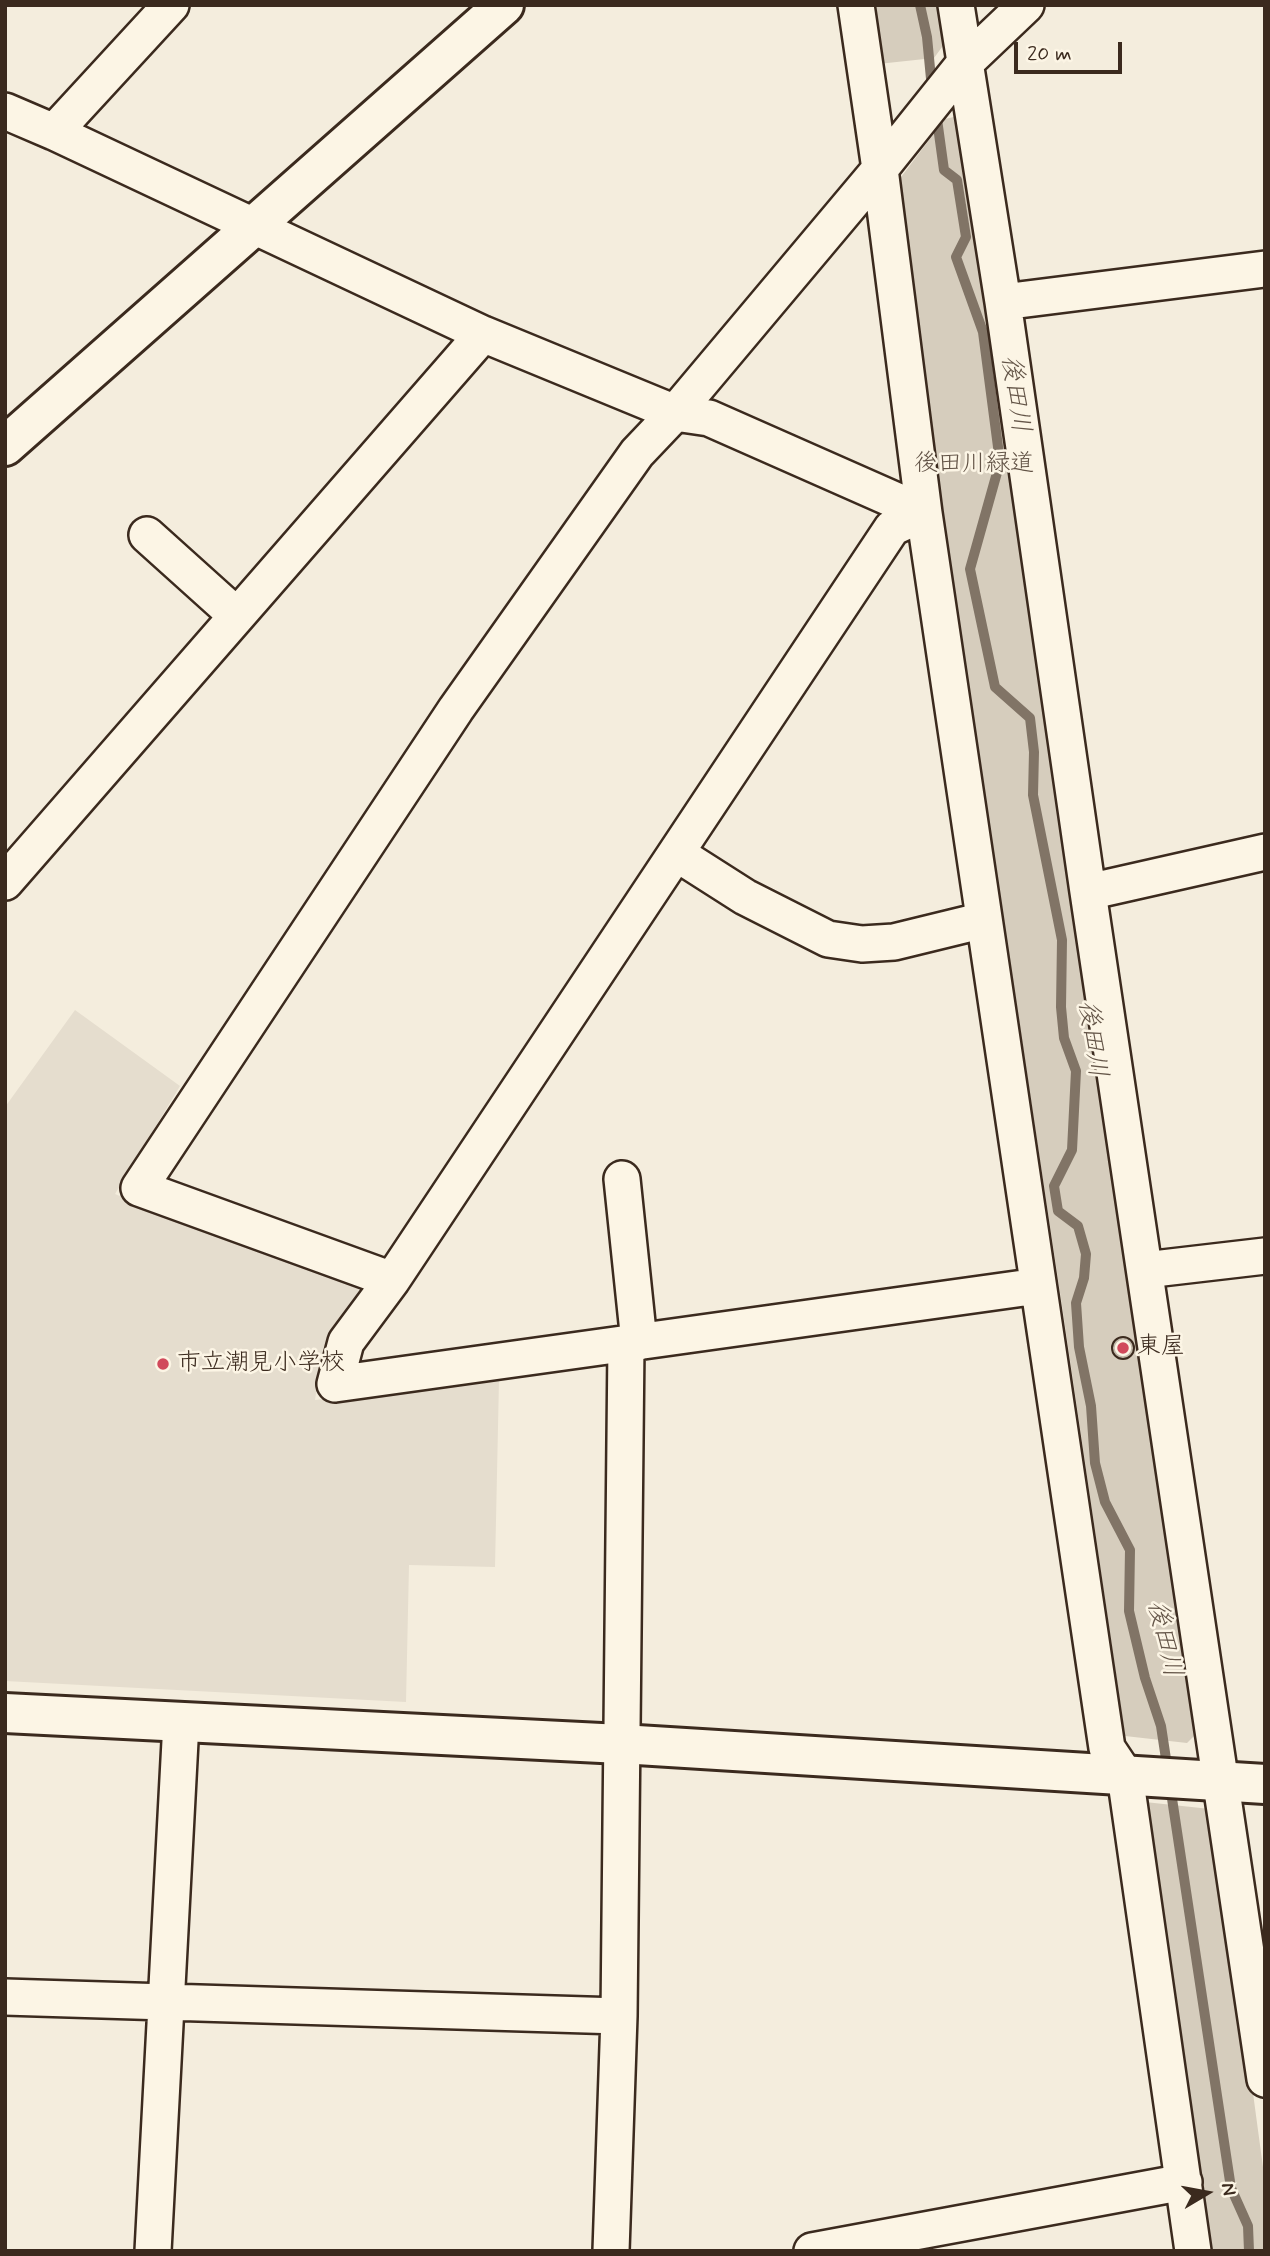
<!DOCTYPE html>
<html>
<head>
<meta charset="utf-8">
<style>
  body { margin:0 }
  #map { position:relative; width:1270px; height:2256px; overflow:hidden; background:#f4eddd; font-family:Mynerve,sans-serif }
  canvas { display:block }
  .frame { position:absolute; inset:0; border:7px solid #3b2a1e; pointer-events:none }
  .north { position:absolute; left:1172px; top:2158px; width:70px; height:70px; -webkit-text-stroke:5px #fcf5e5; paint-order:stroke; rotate:80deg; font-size:19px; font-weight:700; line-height:28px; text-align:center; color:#3b2a1e }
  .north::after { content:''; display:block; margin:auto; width:24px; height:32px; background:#3b2a1e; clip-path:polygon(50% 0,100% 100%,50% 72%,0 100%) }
  .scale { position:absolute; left:1014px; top:42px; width:108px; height:32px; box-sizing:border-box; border:4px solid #3b2a1e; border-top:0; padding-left:9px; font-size:21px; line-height:24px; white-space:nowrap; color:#3b2a1e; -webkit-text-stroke:5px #fcf5e5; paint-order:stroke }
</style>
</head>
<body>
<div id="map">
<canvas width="1270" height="2256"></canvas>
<div class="frame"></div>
<div class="north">N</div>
<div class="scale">20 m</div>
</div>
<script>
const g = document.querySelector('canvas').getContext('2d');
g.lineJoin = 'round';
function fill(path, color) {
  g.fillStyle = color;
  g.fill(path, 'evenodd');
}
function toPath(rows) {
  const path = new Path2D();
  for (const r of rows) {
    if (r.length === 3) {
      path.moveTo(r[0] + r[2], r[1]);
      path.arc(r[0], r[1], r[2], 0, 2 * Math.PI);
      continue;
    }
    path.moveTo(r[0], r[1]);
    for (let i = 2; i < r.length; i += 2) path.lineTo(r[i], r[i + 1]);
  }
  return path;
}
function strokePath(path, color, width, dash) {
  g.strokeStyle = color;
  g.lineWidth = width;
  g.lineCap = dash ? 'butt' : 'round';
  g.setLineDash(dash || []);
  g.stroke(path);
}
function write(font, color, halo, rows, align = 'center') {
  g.font = font + ' Mynerve,"Klee One",sans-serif';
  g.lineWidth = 5;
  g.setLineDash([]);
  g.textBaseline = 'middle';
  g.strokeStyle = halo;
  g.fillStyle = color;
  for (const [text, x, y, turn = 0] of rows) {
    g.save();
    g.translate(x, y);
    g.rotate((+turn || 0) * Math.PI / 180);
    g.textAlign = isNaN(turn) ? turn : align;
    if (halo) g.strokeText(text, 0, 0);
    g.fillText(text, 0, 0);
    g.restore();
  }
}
fill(toPath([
  [75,1010,180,1086,115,1194,174,1219,358,1279,361,1297,323,1348,315,1400,499,1380,495,1567,409,1565,406,1702,5,1681,5,1107]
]), '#e5ddce');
fill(toPath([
  [870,5,940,5,945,43,934,58,878,64],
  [958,116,1015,471,1143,1365,1194,1736,1187,1743,1125,1736,1064,1319,942,512,895,185,945,119],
  [1145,1802,1210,1809,1215,1812,1265,2182,1265,2251,1206,2251]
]), '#d6cdbd');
strokePath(toPath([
  [920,5,927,37,932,89],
  [936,112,944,170,957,180,966,237,956,257,983,332,1000,462,970,569,995,687,1030,718,1034,752,1033,795,1062,940,1061,1007,1064,1038,1076,1071,1072,1150,1054,1186,1058,1211,1078,1226,1086,1254,1084,1278,1076,1303,1079,1347,1091,1406,1095,1463,1105,1502,1130,1550,1129,1611,1145,1678,1161,1726,1231,2188,1248,2226,1249,2251]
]), '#817466', 10);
const building = toPath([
  [1123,1348,11]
]);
fill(building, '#c3b9aa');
strokePath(building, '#3b2a1e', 2);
const street = toPath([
  [856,5,880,169,924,513,1107,1748,1125,1775,1193,2251],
  [956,5,1003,302,1088,892,1265,2079],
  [1026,5,964,64,880,169,675,413,637,453,456,709,139,1188,392,1280,346,1342,335,1384,1038,1286],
  [5,111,54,132,483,334,675,413,709,418,924,513,892,528,392,1280],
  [54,132,171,5],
  [1003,302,1265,269],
  [147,535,237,616],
  [676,853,745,897,828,939,862,944,894,942,984,920],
  [5,882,483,334],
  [1088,892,1265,852],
  [622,1179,639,1342],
  [1145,1270,1265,1256],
  [5,1997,619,2016],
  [153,2251,181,1722],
  [611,2251,619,2016,626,1344],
  [812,2251,1184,2182]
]);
const secondary = toPath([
  [5,446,504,5],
  [5,1713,621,1744,1265,1784]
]);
strokePath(street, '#3b2a1e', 40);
strokePath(secondary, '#3b2a1e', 44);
strokePath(street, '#fcf5e5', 35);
strokePath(secondary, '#fcf5e5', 38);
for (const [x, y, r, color] of [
  [1123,1348,7,"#d1495b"],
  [163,1364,7,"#d1495b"]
]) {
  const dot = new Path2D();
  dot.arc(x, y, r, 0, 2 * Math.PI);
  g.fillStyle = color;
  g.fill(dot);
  strokePath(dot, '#fcf5e5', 2.5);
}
write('24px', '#625346', '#fcf5e5', [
  ["後田川緑道",974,465]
]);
write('24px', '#3b2a1e', '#fcf5e5', [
  ["東屋",1137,1348],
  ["市立潮見小学校",177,1364]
], 'left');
write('italic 26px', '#645548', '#fcf5e5', [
  ["後田川",1014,394,82],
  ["後田川",1091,1039,82],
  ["後田川",1163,1639,77]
]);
</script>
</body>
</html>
